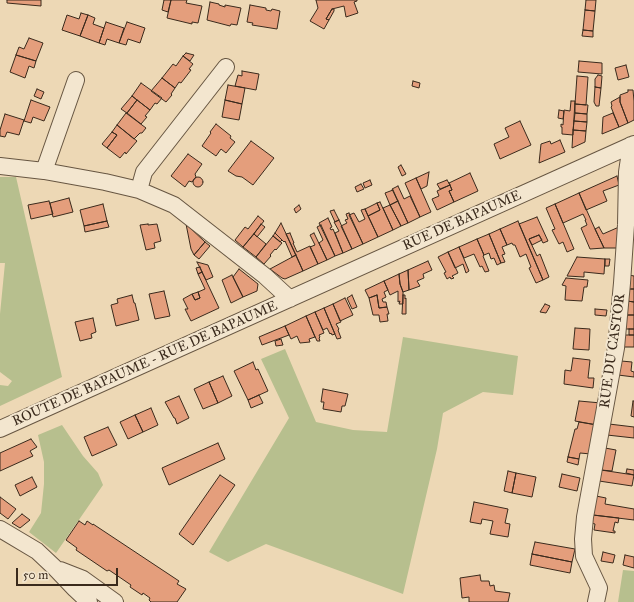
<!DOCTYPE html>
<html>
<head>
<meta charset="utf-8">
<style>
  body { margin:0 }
  #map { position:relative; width:634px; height:602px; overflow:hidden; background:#edd8b5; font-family:"IM FELL Great Primer",serif }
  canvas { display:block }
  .scale { position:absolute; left:16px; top:568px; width:102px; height:18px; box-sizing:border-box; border:2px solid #3a2a1c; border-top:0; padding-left:5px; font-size:12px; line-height:14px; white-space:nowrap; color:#3a2a1c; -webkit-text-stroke:3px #f3e6cf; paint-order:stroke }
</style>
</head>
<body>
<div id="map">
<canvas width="634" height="602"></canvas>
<div class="scale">50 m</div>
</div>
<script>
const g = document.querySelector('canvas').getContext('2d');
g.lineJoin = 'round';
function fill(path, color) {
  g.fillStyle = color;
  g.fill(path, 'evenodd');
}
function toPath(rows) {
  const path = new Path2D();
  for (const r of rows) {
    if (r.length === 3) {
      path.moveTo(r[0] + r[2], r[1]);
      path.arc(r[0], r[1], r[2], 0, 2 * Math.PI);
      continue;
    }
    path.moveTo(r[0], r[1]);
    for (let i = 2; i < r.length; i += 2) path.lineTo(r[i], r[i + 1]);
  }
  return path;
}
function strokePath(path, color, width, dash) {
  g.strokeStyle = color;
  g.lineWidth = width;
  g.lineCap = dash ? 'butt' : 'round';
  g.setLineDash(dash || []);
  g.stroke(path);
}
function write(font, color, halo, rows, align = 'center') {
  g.font = font + ' "IM FELL Great Primer",serif';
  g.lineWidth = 4;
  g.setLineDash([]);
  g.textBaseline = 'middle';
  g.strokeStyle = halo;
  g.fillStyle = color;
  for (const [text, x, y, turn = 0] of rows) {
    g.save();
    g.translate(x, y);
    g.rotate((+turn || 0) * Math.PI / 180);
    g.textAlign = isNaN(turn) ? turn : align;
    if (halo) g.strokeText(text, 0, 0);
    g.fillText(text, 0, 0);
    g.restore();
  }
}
fill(toPath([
  [0,177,16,177,62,377,0,406,0,385,8,386,12,381,0,372,0,314,5,263,0,263],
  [403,337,518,356,513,395,483,392,443,413,437,449,403,594,266,544,228,562,209,552,289,418,261,359,285,349,316,422,353,430,387,432],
  [62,425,83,456,98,473,103,485,56,553,29,532,41,513,44,484,44,462,38,435],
  [623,570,634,571,634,602,618,602]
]), '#b7bf8e');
const building = toPath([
  [7,0,41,0,41,6,7,3,7,0],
  [164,0,171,0,168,12,162,10,164,0],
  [171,0,187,0,186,3,202,6,198,23,192,22,192,24,167,18,171,0],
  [316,0,357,0,357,1,354,2,358,13,346,17,344,6,332,9,326,19,329,20,324,29,310,21,318,8,316,0],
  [586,0,596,0,595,11,585,10,586,0],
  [210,2,219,4,219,5,225,7,225,5,241,8,237,25,231,24,230,26,207,20,210,2],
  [250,5,266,8,266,10,271,11,272,9,280,11,277,29,252,25,253,23,247,22,250,5],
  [332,9,334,9,334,11,329,20,326,19,332,9],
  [585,10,595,11,593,31,583,30,585,10],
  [81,13,88,15,80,36,62,30,67,15,79,19,81,13],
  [88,15,95,18,93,24,104,28,99,43,80,36,88,15],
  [106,22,124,28,119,43,107,39,105,45,99,43,106,22],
  [127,22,145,28,140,43,128,39,126,45,119,43,127,22],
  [583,30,593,31,593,37,582,36,583,30],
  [29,38,43,43,36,61,16,55,19,47,24,49,29,38],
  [186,53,194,55,190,61,183,56,186,53],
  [16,55,36,61,34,68,29,66,25,78,10,72,16,55],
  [183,56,193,64,189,69,191,70,181,83,179,82,175,88,162,78,173,64,176,66,183,56],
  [579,61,602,63,602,74,578,72,579,61],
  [626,65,629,77,618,80,615,68,626,65],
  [242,71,259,74,256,90,235,86,238,75,242,76,242,71],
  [598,75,602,76,601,88,595,87,595,79,598,75],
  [577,76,588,77,586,105,575,104,577,76],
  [162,78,175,88,171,94,172,95,166,102,151,91,162,78],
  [413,81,420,83,419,88,412,86,413,81],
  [141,83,162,98,157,104,155,103,150,110,132,96,141,83],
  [228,85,245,88,242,104,225,100,228,85],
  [595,87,601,88,599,106,596,106,594,102,595,87],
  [37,89,44,92,41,99,34,96,37,89],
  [628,90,633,90,634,101,634,120,628,123,620,102,620,95,628,92,628,90],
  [132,96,137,100,127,113,121,109,132,96],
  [620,97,620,102,628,123,619,127,611,107,612,106,611,102,620,97],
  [31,100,50,107,44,121,33,117,31,123,24,121,31,100],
  [137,100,150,110,145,116,147,117,141,124,127,113,137,100],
  [225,100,242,104,239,120,222,117,225,100],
  [571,101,575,101,573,135,562,134,562,127,561,127,561,124,563,125,564,110,570,111,571,101],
  [575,104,588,105,587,114,575,113,575,104],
  [559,110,564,111,563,119,558,118,559,110],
  [126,113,146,128,142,133,140,133,134,139,117,125,126,113],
  [575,113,587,114,587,122,574,121,575,113],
  [613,113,619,127,602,134,603,117,613,113],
  [5,114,24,120,19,135,7,132,5,137,0,136,0,130,5,114],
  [520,121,531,145,500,159,494,144,509,137,505,128,520,121],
  [574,121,587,122,586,131,573,130,574,121],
  [216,124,231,136,230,138,235,142,226,153,221,149,216,156,202,146,211,133,210,132,216,124],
  [117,125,137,141,126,154,125,152,120,158,107,148,117,135,112,132,117,125],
  [573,130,586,131,585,142,572,148,573,130],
  [112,132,117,135,107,148,102,144,112,132],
  [560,140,565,152,539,163,541,144,550,141,551,144,560,140],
  [251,141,274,158,253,185,242,177,236,176,228,171,251,141],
  [188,154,202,164,195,174,196,177,192,182,189,181,185,187,171,176,188,154],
  [401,165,406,174,402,176,398,167,401,165],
  [429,172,427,186,421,189,416,178,429,172],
  [470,173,478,191,454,202,449,191,452,190,449,183,470,173],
  [617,176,619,185,603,191,607,201,586,210,579,193,617,176],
  [198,182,5],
  [416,178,431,212,420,217,405,183,416,178],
  [370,180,372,185,365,188,363,183,370,180],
  [447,180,450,185,440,189,437,184,447,180],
  [361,184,364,189,357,192,355,187,361,184],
  [450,185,452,190,449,191,454,202,437,210,432,199,439,196,437,191,450,185],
  [398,186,404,199,410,196,420,217,408,223,392,189,398,186],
  [393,190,398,201,390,205,385,193,393,190],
  [579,193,595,229,604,248,590,249,581,228,587,225,585,220,586,220,583,214,563,223,555,204,579,193],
  [69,198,73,212,53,217,50,203,69,198],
  [49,201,53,214,31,219,28,205,49,201],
  [398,201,408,223,401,226,390,205,398,201],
  [380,202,393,230,378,237,368,216,380,210,377,203,380,202],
  [377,203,380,210,368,216,365,209,377,203],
  [103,204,107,221,84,226,80,210,103,204],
  [555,204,574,249,567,252,563,242,559,244,552,230,555,229,546,208,555,204],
  [299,205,301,209,296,213,294,209,299,205],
  [390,205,401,226,393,230,383,208,390,205],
  [365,209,378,237,363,244,349,215,354,213,359,222,365,219,361,210,365,209],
  [334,210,339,220,335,222,330,211,334,210],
  [349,213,363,244,352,249,341,226,347,223,345,220,348,219,346,214,349,213],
  [258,216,264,221,243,247,235,240,245,227,248,229,258,216],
  [537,217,548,241,543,243,539,235,529,239,537,256,540,254,549,277,543,280,519,224,537,217],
  [328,218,332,227,330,228,331,230,333,229,343,253,335,256,319,223,328,218],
  [339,220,352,249,343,253,335,233,339,231,334,222,339,220],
  [107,221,109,227,85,232,84,226,107,221],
  [518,221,543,280,536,283,529,268,531,267,526,254,520,257,515,245,513,245,512,243,507,245,500,229,518,221],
  [281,223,296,255,292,257,285,241,284,242,275,233,281,223],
  [148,224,148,225,157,224,161,241,154,243,155,248,146,250,140,225,148,224],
  [186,224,205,242,194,255,191,249,186,224],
  [261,224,265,227,257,237,254,234,261,224],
  [321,225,335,256,327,260,319,243,323,240,317,227,321,225],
  [599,227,603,234,619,227,617,248,604,248,595,229,599,227],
  [500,229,507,245,502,247,505,254,502,255,505,262,501,263,489,234,500,229],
  [275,233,282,240,280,242,273,236,275,233],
  [290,233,294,243,293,243,297,252,310,246,318,264,303,271,286,234,290,233],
  [314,233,327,260,318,264,310,247,315,245,310,235,314,233],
  [254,234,266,244,256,257,243,247,254,234],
  [489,234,501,263,497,265,494,258,491,259,489,253,484,255,477,239,489,234],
  [539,235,542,240,532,245,529,239,539,235],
  [273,236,282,243,276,250,275,249,270,255,271,256,264,264,256,257,273,236],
  [477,239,484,255,483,256,489,271,485,272,482,266,480,267,474,254,464,258,459,247,477,239],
  [205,242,210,246,199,259,194,255,205,242],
  [459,247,469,271,466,273,463,264,455,268,448,252,459,247],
  [448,252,458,273,452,276,454,278,451,279,450,277,447,279,444,273,446,272,438,257,448,252],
  [296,255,303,271,285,279,282,278,270,269,296,255],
  [577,257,605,259,604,274,584,272,584,277,567,276,577,257],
  [605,259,610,259,609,266,605,266,605,259],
  [428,261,432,270,423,274,424,278,417,281,420,286,409,290,408,270,428,261],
  [197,262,208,265,213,277,206,280,197,262],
  [200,267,202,272,198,274,196,268,200,267],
  [239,269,258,284,257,291,243,297,233,277,239,269],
  [408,270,409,290,403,292,400,284,399,274,408,270],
  [202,272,219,308,191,321,185,309,188,309,183,299,192,294,195,300,200,298,198,292,205,289,198,274,202,272],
  [399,274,400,284,403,292,403,304,399,304,400,301,398,302,398,291,390,295,384,281,399,274],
  [232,275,243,297,231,303,222,280,232,275],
  [629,275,634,276,634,289,628,289,629,275],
  [566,278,588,280,587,287,584,287,582,301,565,300,566,286,562,285,566,278],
  [384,281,388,290,384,292,386,297,382,299,383,302,386,302,387,307,379,308,377,295,369,298,365,290,384,281],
  [628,289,634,289,634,302,627,301,628,289],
  [164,291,170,316,155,319,149,294,164,291],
  [198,292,200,298,195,300,192,294,198,292],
  [132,295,134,303,135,303,139,320,116,326,111,305,118,303,117,299,132,295],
  [352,295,357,307,352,309,347,298,352,295],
  [377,295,379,308,387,307,389,314,387,314,388,321,380,322,379,315,373,315,369,298,377,295],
  [403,295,405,295,405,299,406,298,406,314,402,314,403,295],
  [345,298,353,315,340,321,333,304,345,298],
  [627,301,634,302,634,315,626,315,627,301],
  [333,304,341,322,336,324,339,329,338,330,341,338,337,339,324,308,333,304],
  [545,304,550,306,546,313,540,312,545,304],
  [324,308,335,334,332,335,331,333,330,334,327,328,323,330,315,312,324,308],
  [595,309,607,310,606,316,595,315,595,309],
  [315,312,324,333,319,335,320,337,319,338,320,341,317,341,306,316,315,312],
  [626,315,634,315,634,329,625,329,626,315],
  [306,316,315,337,309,339,310,342,300,343,297,336,291,339,285,326,306,316],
  [93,318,96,332,91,334,92,338,80,341,75,322,93,318],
  [285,326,289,335,262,345,259,337,285,326],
  [575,328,590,329,589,350,573,349,575,328],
  [629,329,634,329,634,335,629,335,629,329],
  [625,335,634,335,634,347,623,347,625,335],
  [281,339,283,345,276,346,275,341,281,339],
  [573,358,590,360,588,378,594,378,593,388,564,384,565,370,571,371,573,358],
  [621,361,632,362,631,371,634,372,634,377,618,375,621,361],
  [253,362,256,370,258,369,268,391,248,400,234,371,253,362],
  [223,376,232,396,218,403,209,382,223,376],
  [209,382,218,403,203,409,194,389,209,382],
  [323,389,348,394,345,406,342,406,341,412,323,409,324,402,321,402,323,389],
  [259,395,263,403,251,408,248,400,259,395],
  [179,396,189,418,177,424,175,418,174,418,165,402,179,396],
  [579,401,601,403,597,425,575,421,579,401],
  [633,401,634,401,634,417,631,416,633,401],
  [151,408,158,425,143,432,135,415,151,408],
  [135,415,143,432,128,439,120,422,135,415],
  [579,422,597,425,591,454,580,453,579,459,568,457,575,429,577,429,579,422],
  [609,424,634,427,634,438,607,435,609,424],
  [108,427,117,445,92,456,84,437,108,427],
  [31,439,37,447,30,451,33,456,0,471,0,453,31,439],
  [218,443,225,459,169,485,162,468,218,443],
  [605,448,616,450,612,471,601,470,605,448],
  [568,457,579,459,578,465,567,462,568,457],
  [627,469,634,470,634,475,626,473,627,469],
  [601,470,634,475,632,486,599,481,601,470],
  [508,471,516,473,512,493,504,491,508,471],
  [516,473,536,477,532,497,512,493,516,473],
  [562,474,580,478,577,491,559,487,562,474],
  [220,475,235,485,193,545,179,534,220,475],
  [32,477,37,487,20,496,15,485,32,477],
  [596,496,606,498,605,504,634,509,634,520,593,515,596,496],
  [0,497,16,509,8,519,0,513,0,497],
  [474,502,508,509,505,523,510,524,508,537,490,534,493,521,482,519,481,524,470,522,474,502],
  [22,514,30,520,20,528,12,523,22,514],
  [593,515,619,518,618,523,615,522,613,531,615,531,615,533,594,530,595,524,591,523,593,515],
  [79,521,85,525,87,521,93,525,93,524,179,581,177,584,186,589,177,602,151,602,149,600,150,598,143,593,142,595,130,587,131,585,109,570,107,571,76,550,77,548,66,540,79,521],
  [535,542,575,549,572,562,532,554,535,542],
  [603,552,615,555,613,563,601,561,603,552],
  [532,554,572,562,570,573,530,565,532,554],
  [625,555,634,557,634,568,623,565,625,555],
  [480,575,481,581,489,581,490,586,494,585,495,591,510,593,508,602,469,602,469,597,462,598,460,578,480,575]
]);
fill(building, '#e49e7c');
strokePath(building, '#3a2a1c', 1);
const minor = toPath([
  [0,166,44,171,105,182,139,190,174,205,265,276,290,299],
  [44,171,76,80],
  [139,190,144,172,226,67],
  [0,429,634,144],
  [0,529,37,551,55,568,75,589,89,602],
  [60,570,83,579,115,602],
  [596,602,599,588,584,556,583,539,585,517,616,348,622,283,626,225,627,172,631,145]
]);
strokePath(minor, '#675642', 18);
strokePath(minor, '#f3e6cf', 16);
write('14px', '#3a2a1c', '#f3e6cf', [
  ["RUE DE BAPAUME",462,221,-24],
  ["RUE DU CASTOR",613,351,-82],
  ["ROUTE DE BAPAUME - RUE DE BAPAUME",145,364,-24]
]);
</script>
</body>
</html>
